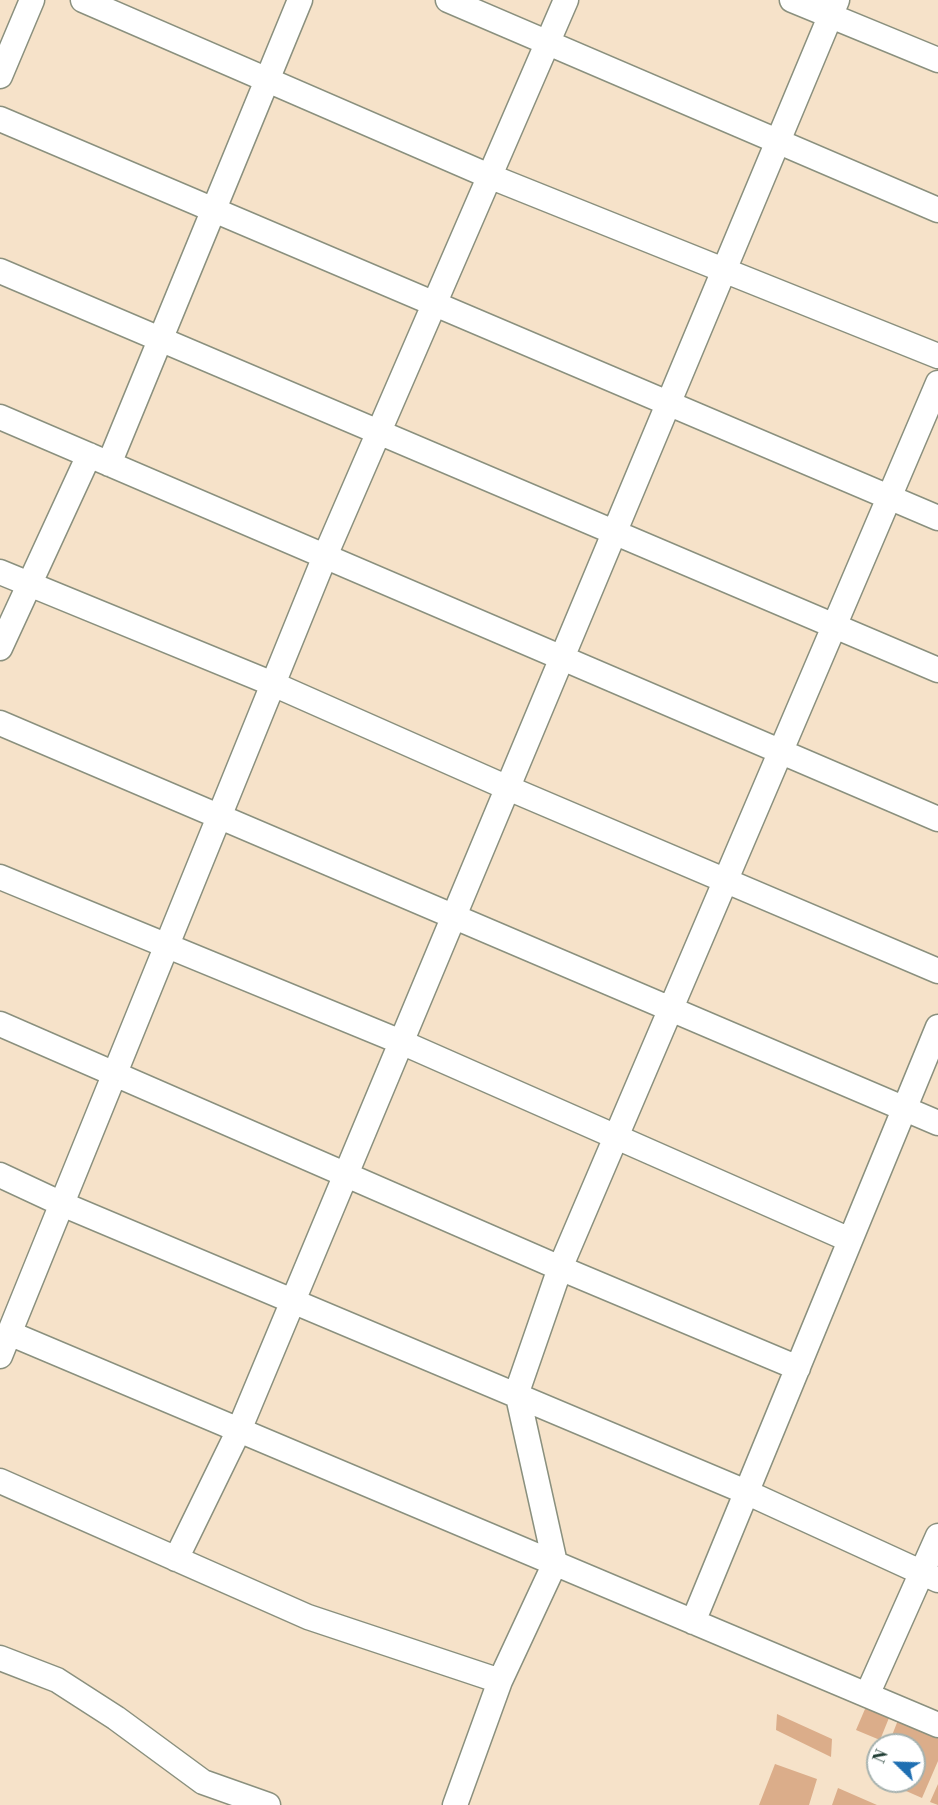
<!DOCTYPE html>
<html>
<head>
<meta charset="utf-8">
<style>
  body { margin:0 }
  #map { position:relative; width:938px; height:1805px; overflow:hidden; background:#f6e2c9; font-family:"Libre Bodoni",serif }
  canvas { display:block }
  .north { position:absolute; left:866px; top:1733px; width:60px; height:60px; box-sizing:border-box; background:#fff; border:2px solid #a5b1ae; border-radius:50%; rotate:293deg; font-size:16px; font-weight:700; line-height:24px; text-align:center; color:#1f3d34 }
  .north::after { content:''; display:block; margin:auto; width:21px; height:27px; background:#1f6fb2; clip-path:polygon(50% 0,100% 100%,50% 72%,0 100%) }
</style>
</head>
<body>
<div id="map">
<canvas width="938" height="1805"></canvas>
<div class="north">N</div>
</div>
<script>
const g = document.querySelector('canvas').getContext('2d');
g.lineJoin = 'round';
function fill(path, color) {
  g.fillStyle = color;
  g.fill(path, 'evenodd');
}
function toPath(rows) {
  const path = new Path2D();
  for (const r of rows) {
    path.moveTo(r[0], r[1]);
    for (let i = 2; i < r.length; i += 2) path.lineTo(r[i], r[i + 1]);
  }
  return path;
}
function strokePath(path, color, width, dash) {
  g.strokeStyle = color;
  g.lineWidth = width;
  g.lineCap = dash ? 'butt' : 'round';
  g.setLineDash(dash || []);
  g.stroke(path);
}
fill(toPath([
  [868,1702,891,1713,880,1740,856,1730],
  [777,1714,832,1739,831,1757,776,1730],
  [900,1715,938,1731,938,1761,922,1798,897,1787,899,1781,914,1781,914,1745,894,1745,889,1743],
  [775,1764,817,1779,809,1805,759,1805],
  [938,1784,938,1805,930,1802],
  [838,1788,877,1805,832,1805]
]), '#dbad8a');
const minor = toPath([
  [83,0,489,176,938,356],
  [448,0,938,210],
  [792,0,938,60],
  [0,76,32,0],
  [0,119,938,518],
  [0,271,938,670],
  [0,417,938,819],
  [109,464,300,0],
  [0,572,273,684,508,788,938,971],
  [0,648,89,455],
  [0,723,938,1123],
  [0,877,401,1042,850,1240],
  [0,1024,560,1268,798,1368],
  [0,1175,62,1204,746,1492,938,1580],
  [9,1333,938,1725],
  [0,1356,325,556,566,0],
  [0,1481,308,1617,500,1681],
  [176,1559,239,1430,837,0],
  [693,1622,938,1027],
  [0,1658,57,1680,116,1718,203,1782,268,1805],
  [867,1695,938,1536],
  [455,1805,500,1681,555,1563,517,1392,560,1268,938,383]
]);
strokePath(minor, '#8a907e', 27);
strokePath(minor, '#fff', 24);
</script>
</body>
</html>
